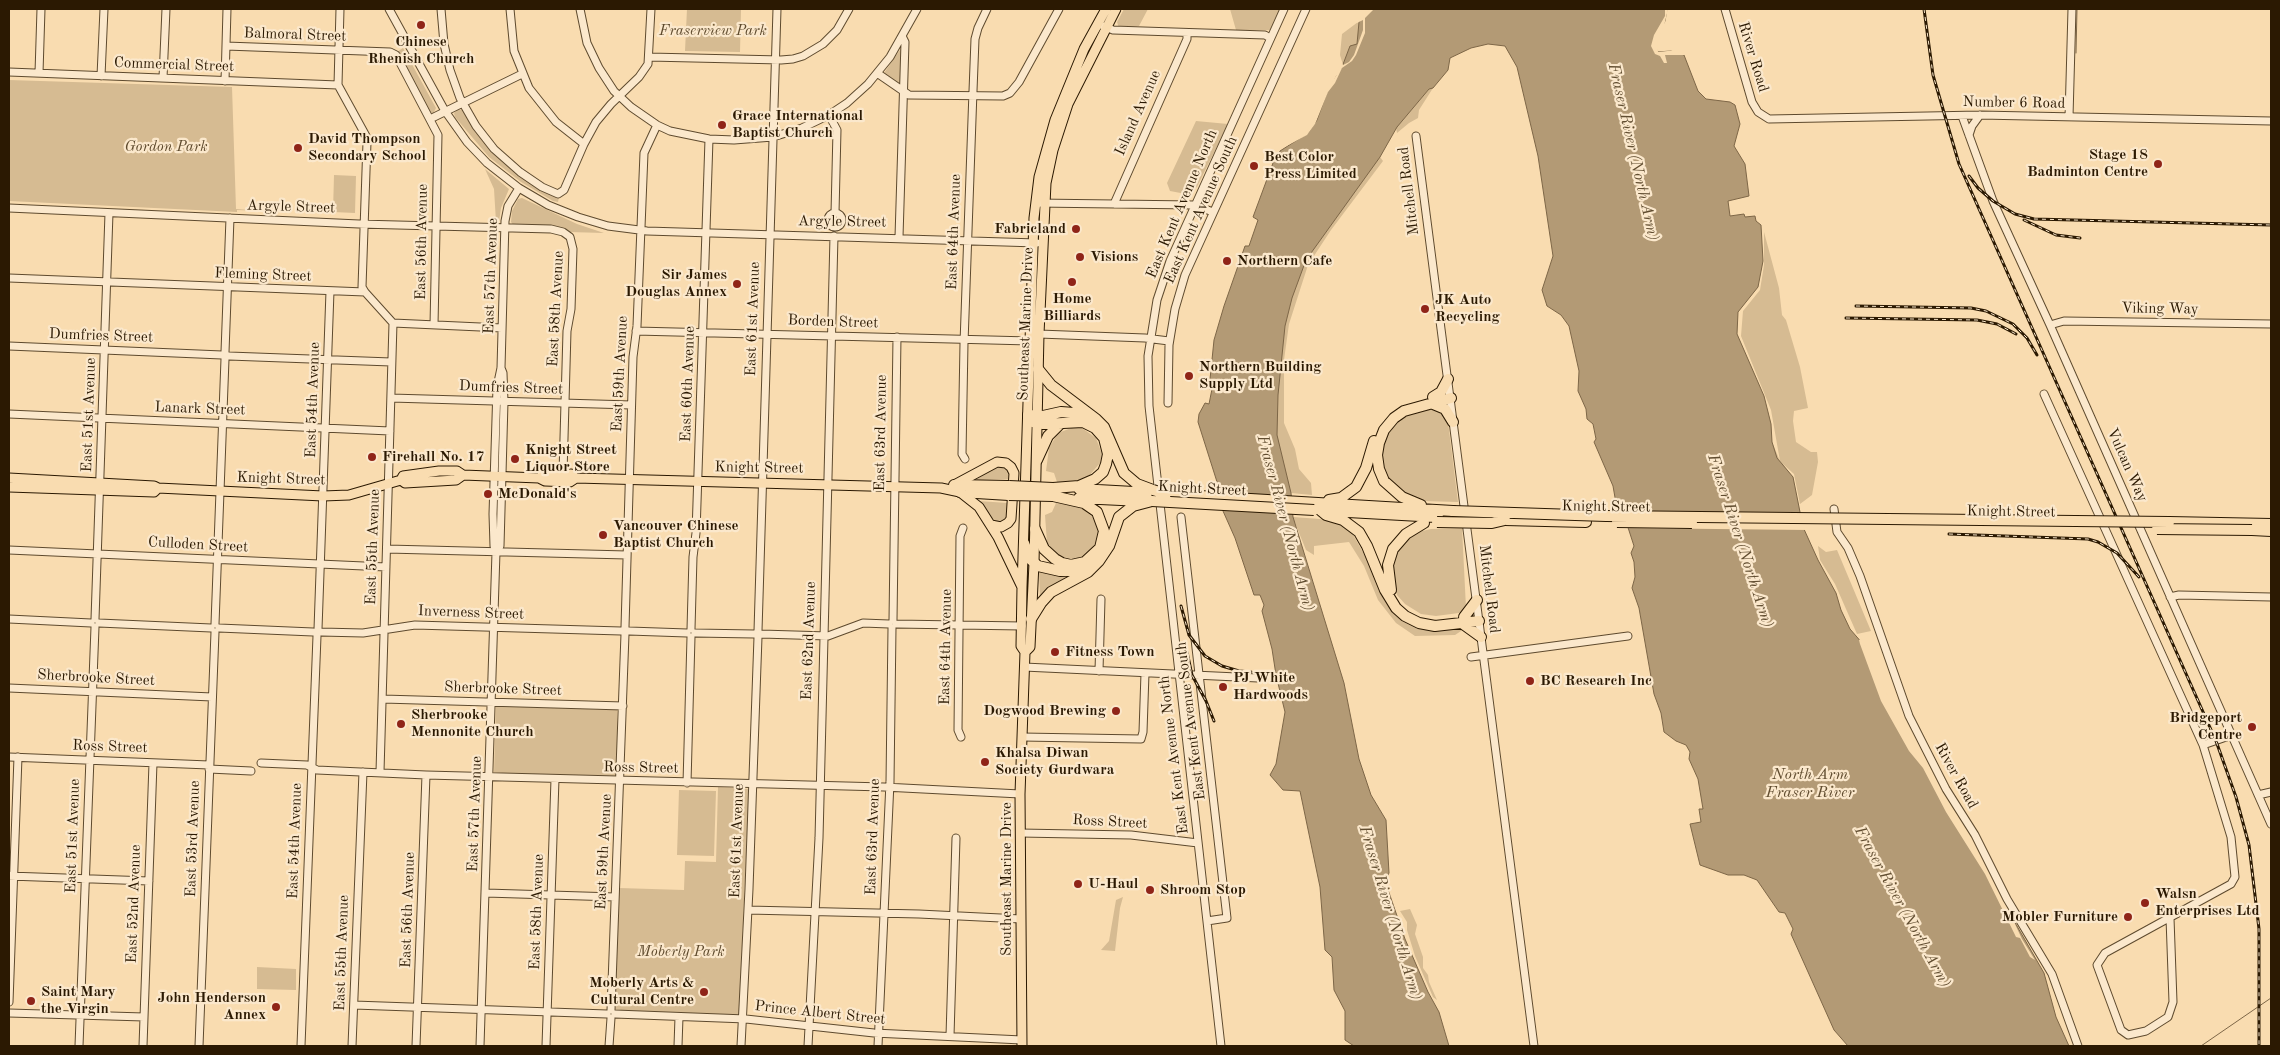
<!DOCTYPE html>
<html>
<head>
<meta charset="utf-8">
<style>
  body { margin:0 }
  #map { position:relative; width:2280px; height:1055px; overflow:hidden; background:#f9dcb0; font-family:"Old Standard TT",serif }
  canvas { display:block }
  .frame { position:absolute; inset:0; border:10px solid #2b1902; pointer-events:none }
</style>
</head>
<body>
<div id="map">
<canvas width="2280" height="1055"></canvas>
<div class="frame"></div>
</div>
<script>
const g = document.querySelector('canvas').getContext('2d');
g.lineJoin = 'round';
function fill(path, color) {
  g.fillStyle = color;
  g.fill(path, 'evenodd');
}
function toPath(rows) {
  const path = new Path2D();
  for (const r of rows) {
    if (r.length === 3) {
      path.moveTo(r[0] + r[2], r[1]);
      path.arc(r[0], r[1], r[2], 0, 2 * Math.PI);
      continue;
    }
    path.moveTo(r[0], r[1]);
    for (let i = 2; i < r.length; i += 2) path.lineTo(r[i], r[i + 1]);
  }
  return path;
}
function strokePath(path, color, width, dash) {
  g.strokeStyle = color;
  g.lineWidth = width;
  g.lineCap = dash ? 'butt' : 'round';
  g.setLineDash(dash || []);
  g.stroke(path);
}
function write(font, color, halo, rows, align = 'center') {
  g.font = font + ' "Old Standard TT",serif';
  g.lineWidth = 4.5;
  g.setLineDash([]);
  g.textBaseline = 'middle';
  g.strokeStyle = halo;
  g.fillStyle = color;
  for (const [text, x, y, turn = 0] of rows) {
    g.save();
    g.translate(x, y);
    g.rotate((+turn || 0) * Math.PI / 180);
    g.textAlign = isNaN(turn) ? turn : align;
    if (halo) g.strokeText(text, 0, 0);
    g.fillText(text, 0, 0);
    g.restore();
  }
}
fill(toPath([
  [687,9,741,9,740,52,685,51],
  [1124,9,1148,9,1139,26,1119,28,1117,22],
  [1230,9,1280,9,1271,30,1236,30],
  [1362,19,1363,30,1354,55,1343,65,1340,55,1342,34],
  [902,47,902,84,900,86,884,73],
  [403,48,436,108,433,114,429,111,397,52],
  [9,80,232,87,236,209,263,211,237,210,237,212,9,201],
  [1433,88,1419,110,1418,118,1409,123,1397,133,1396,128,1380,157,1383,161,1331,230,1308,265,1289,324,1284,360,1284,423,1295,449,1299,469,1311,483,1312,495,1291,493,1293,517,1320,519,1340,524,1352,533,1368,561,1384,600,1393,612,1464,629,1455,635,1415,636,1396,623,1378,600,1364,566,1349,542,1314,546,1314,555,1306,550,1295,523,1288,517,1270,411,1292,282,1339,193,1429,89],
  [458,109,463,110,502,161,539,188,559,197,558,202,553,201,521,182,489,157,455,117,454,113],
  [1196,121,1228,124,1197,187,1186,194,1170,191,1167,183],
  [485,169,509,189,501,208,499,222,496,222,494,189],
  [334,175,356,176,355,213,333,212],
  [522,198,577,224,604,233,569,232,560,228,514,226,511,222,512,211,518,199],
  [1764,232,1779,288,1782,315,1786,320,1800,367,1808,408,1794,411,1793,421,1796,442,1811,452,1817,452,1818,462,1812,495,1800,504,1794,474,1783,464,1793,477,1803,527,1818,560,1836,593,1841,610,1872,674,2044,973,2056,1017,2069,1046,1977,903,1736,387,1736,304,1763,261,1758,287,1738,312,1737,334,1764,396,1771,424,1772,442,1780,461,1771,410,1741,336,1743,311,1760,290,1764,265],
  [1414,410,1436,410,1442,413,1448,422,1458,502,1422,501,1410,497,1391,486,1381,458,1387,430],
  [1074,427,1082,428,1096,438,1102,454,1100,463,1089,476,1081,480,1057,482,1054,473,1046,471,1049,448,1058,433],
  [996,466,1006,468,1009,471,1009,479,976,480],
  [978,501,1008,503,1009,516,1002,523,992,521],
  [1056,503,1080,507,1094,518,1099,534,1096,543,1085,556,1077,559,1060,557,1053,552,1047,543,1045,515,1052,512],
  [1462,528,1466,608,1459,613,1436,616,1421,614,1405,604,1397,595,1392,581,1391,564,1397,549,1407,539,1418,532,1431,529],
  [1818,546,1826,552,1837,550,1871,631,1857,634,1835,584,1820,560],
  [1039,570,1061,576,1078,575,1040,600],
  [496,706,617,710,617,776,494,773],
  [718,787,749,789,739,1014,736,1015,616,1011,614,1007,618,890,619,888,684,890,685,861,716,862],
  [679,790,716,791,714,856,677,855],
  [1123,897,1120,908,1115,951,1101,950,1109,941,1116,900],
  [1410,909,1417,925,1415,934,1423,957,1423,968,1428,975,1429,982,1437,1000,1433,997,1415,956,1407,930,1407,922,1400,911],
  [257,967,296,969,296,990,257,989]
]), '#d6bb92');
const water = toPath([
  [1373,9,1667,9,1665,21,1655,40,1657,52,1671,51,1684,55,1698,91,1706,99,1730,102,1735,105,1740,124,1734,146,1745,164,1749,196,1728,201,1730,216,1744,214,1745,217,1755,216,1756,221,1761,225,1763,261,1758,287,1738,312,1737,334,1764,396,1771,424,1772,442,1777,458,1793,477,1803,527,1818,560,1836,593,1841,610,1850,629,1863,644,1888,702,2044,973,2056,1017,2069,1046,1848,1046,1834,1030,1791,934,1793,929,1785,913,1779,912,1757,880,1744,875,1728,875,1700,865,1690,824,1701,822,1699,809,1703,809,1698,779,1689,759,1690,752,1686,745,1676,741,1664,732,1661,713,1654,694,1639,608,1632,588,1635,577,1634,562,1631,553,1634,546,1623,512,1617,509,1613,486,1594,442,1596,439,1593,424,1587,419,1586,409,1578,391,1579,371,1569,326,1561,315,1547,306,1542,290,1553,256,1538,156,1517,67,1505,46,1488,44,1471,48,1450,58,1448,70,1433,88,1429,89,1397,127,1380,157,1306,260,1292,298,1285,326,1278,395,1277,435,1291,493,1293,517,1344,683,1359,759,1371,795,1386,820,1389,873,1385,881,1405,939,1428,992,1439,1012,1449,1046,1354,1046,1345,1040,1345,1011,1334,990,1332,957,1325,950,1320,887,1300,791,1283,790,1270,775,1276,764,1285,712,1276,675,1272,649,1262,611,1264,605,1260,595,1254,595,1235,538,1215,493,1218,485,1198,422,1199,414,1205,403,1209,404,1212,389,1209,389,1214,340,1224,306,1245,246,1249,246,1258,220,1253,217,1273,163,1280,151,1308,133,1317,120,1327,92,1342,67,1350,46,1357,44,1359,22,1373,9]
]);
fill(water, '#b39a75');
strokePath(water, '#7d6647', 1);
fill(toPath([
  [1370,9,1374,9,1365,18,1365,33,1356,55,1352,61,1342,68,1335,83,1328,92,1315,124,1307,135,1281,149,1307,131,1312,124,1325,91,1336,76,1341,61,1343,65,1349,62,1354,55,1363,30,1363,20,1357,23,1357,20],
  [1665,9,1668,9,1664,26,1657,42,1658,52,1677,50,1686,55,1665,55,1667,63,1664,63,1660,56,1655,54,1651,46,1654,35,1665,16],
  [1620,514,1802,514,1807,530,1625,528],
  [1862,639,1890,701,1995,881,2022,939,2035,960,2030,957,2020,938,2016,937,1985,874,1946,812,1923,768,1909,751,1881,701,1860,644,1859,640]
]), '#f9dcb0');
strokePath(toPath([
  [2076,53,2077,9],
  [2201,1046,2271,998]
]), '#7d6647', 1);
const minor = toPath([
  [340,9,338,85,366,136,367,142,362,287,365,292],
  [389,9,445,111,467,142,487,163,519,188,548,205,578,217,608,226,647,231,1037,243],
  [441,9,444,44,450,70,460,98,476,126,494,149,520,172,542,187,558,194,564,190,584,144,596,122,611,104,639,77,648,64,651,9],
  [510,9,514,51,529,88,556,122,584,144],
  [580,9,587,43,599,68,614,91,631,107,657,125,670,131,709,139,734,140,773,137,802,128,829,115,847,103,868,84,890,57,917,9],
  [1725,9,1752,102,1758,112,1769,119,1980,115,2271,121],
  [1103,26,1113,30,1265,35,1270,38],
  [226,46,390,52,396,55,438,135,434,325],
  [649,57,781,60,793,59,803,56,823,44,837,30,849,9],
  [9,72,338,85],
  [39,73,41,9],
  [877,73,909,95,1003,96,1010,93,1019,82,1059,9],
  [101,76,104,9],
  [163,78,166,9],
  [225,81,227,9],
  [829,115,837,130,835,213],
  [1962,116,1993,201,2050,325,2271,824],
  [2069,117,2072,9],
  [430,119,522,74],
  [1969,135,1972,126,1980,115],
  [1416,136,1534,1046],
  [1036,203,1194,205,1213,212],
  [1114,204,1187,39,1187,33],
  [9,208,359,224,551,229,563,232,570,237,573,249,571,309,567,331,563,474],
  [835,220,7],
  [899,237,905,42,902,36],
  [9,278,365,292,393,323,502,328],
  [2050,325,2064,321,2271,324],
  [636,331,1030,341],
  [1036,331,1039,334,1145,338,1169,341],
  [9,346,222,355],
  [225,352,230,218],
  [229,356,391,362],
  [2044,394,2203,745,2231,837,2235,877,2231,884,2105,953,2097,965,2121,1030,2128,1035,2146,1031,2168,1017,2173,1002,2170,918],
  [391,398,631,405],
  [1168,403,1169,345,1175,309,1185,275,1306,9],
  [9,414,390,431],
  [965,459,962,454,964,343,973,91,975,39,978,28,987,9],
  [1834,509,1837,532,1848,548,1860,576,1909,716,1946,789,1975,835,2007,899,2052,974,2078,1046],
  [1181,517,1227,918,1207,921],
  [387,549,627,555],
  [9,550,386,567],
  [496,552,500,546,504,402,503,373,501,368],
  [2170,597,2179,595,2271,597],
  [9,619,91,623],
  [95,619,109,213],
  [893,620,897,337],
  [99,623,211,628],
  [215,624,225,359],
  [896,624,1022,626],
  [625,627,633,357,637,326,644,153,657,125],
  [219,628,313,632],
  [318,629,330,291],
  [691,629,693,557,696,533,709,139],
  [629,631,687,633],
  [758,631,777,9],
  [321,632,363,633,415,625,621,631],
  [695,633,754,634],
  [761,634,828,636,863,623,889,624],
  [1471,657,1628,636],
  [1024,667,1258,678],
  [1099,671,1101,599],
  [9,688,212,697],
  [383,699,623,706],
  [961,737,958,730,960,536,963,528],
  [1022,737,1141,739,1143,732,1145,673],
  [2203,745,2232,735],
  [9,757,209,765],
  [261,763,307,765,317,770,426,775,884,787,1020,794],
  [209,769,251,771],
  [380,772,393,323],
  [687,783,691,637],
  [2258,795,2271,792],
  [1020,833,1131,835,1198,843],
  [9,876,149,881],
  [486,893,615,897],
  [748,910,919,914,1021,919],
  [9,1002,18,757],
  [354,1005,607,1014],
  [611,1010,625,634],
  [9,1013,144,1017],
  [615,1014,746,1019,874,1033,1022,1040],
  [950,1036,956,838],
  [79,1046,95,627],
  [143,1046,153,763],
  [199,1046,215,632],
  [301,1046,317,636],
  [352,1046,363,772],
  [416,1046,426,775],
  [480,1046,496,552,494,546,493,514,497,387,501,368,505,221,508,206,519,188],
  [546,1046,555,779],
  [609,1046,611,1018],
  [678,1046,679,1017],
  [741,1046,749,889,758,637],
  [808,1046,819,838,834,236],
  [878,1046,890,782,892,628],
  [1221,1046,1149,406,1148,356,1157,300,1170,261,1284,9]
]);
const major = toPath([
  [9,478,154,486,158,488,323,496,349,495,401,480,403,476,439,471,457,471,463,475,539,478,545,481,570,482,576,478,941,488,960,492,979,507,998,537,1022,587],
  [539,478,545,474,571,474,576,478],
  [401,480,405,483,456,480,463,475],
  [956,484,997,462,1006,463,1011,467,1014,473,1011,519,1008,523,1001,527,991,525],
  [9,487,154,492,158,488],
  [1025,652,1030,647,1034,563,1039,334,1046,183,1053,150,1068,104,1116,9],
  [1022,1046,1020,794,1025,652,1021,646,1022,587,1034,218,1039,177,1055,120,1084,49,1106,9]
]);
const highway = toPath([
  [1038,369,1051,385,1096,419,1104,427,1124,473,1137,484,1153,490],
  [1433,397,1441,392,1448,379],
  [1433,404,1445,409,1453,422],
  [1028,415,1043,416,1061,412,1087,414],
  [1028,421,1043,424,1083,422,1095,428,1104,438,1108,454,1106,464,1103,472,1095,479,1079,486,1053,488],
  [1037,460,1048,436,1060,424],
  [954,485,1009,486],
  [1079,489,1152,493],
  [960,492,1009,495],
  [1166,494,1453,511],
  [1079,498,1142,501],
  [1329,500,1341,498,1356,487,1366,468,1374,441],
  [1421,505,1402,497,1384,481,1379,469,1377,455,1379,443,1384,430,1394,418,1404,411,1451,398],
  [1320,510,1326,515,1343,520,1359,532,1367,546,1385,590,1396,608,1405,616,1419,623,1435,626,1479,621],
  [1330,511,1438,517],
  [1505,520,1586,522],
  [2169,522,2271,524],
  [1035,529,1044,549,1055,559,1062,563,1071,565,1085,562,1100,548,1104,531,1097,512,1084,503,1053,496],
  [2252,530,2271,531],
  [1024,543,1030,559,1038,566,1060,571,1082,570],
  [1391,590,1388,565,1393,549,1406,534,1424,523],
  [1464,617,1477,600],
  [1031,619,1041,603,1051,592,1088,572,1099,561,1109,546,1119,517,1133,506,1152,501],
  [1463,624,1481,637]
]);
strokePath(minor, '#5e4a2e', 9);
strokePath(major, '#2b1902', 11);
strokePath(highway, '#2b1902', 12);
strokePath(minor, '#fbe8cc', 7);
strokePath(major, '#f9dcb0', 9);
strokePath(highway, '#f9dcb0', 10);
const rail = toPath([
  [1924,9,1933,75,1959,164,2216,741,2236,797,2249,845,2259,929,2259,1046],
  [1969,176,1978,188,1993,201,2015,214,2034,219,2271,225],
  [2024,220,2056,235,2080,238],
  [1856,306,1971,308,1986,311,2013,324,2027,338,2037,355],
  [1846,318,1977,320,1997,324,2016,334],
  [1949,534,2088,539,2098,542,2117,553,2139,577],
  [1181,606,1189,635,1205,656,1222,666,1239,671,1251,672],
  [1187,652,1192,675,1206,701,1214,721]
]);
strokePath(rail, '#2b1902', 3);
strokePath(rail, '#fbe8cc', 1, [4]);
const highwayBridge = toPath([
  [1009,486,1053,488],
  [1153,490,1166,494],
  [1009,495,1053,496],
  [1152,501,1314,510],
  [1453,511,1606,516,2169,522],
  [1437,522,1492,523,1505,520],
  [1617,522,1692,523],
  [2157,529,2252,530]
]);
strokePath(highwayBridge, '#2b1902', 12, []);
strokePath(highwayBridge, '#f9dcb0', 10);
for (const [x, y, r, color] of [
  [421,25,5,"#8f2418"],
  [722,125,5,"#8f2418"],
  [298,148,5,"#8f2418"],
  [2158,164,5,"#8f2418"],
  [1254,166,5,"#8f2418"],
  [1076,229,5,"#8f2418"],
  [1080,257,5,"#8f2418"],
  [1227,261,5,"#8f2418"],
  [1072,282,5,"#8f2418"],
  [737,284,5,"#8f2418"],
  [1425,309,5,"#8f2418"],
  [1189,376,5,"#8f2418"],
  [372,457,5,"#8f2418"],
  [515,459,5,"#8f2418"],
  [488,494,5,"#8f2418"],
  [603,535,5,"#8f2418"],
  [1055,652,5,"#8f2418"],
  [1530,681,5,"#8f2418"],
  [1223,687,5,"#8f2418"],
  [1116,711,5,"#8f2418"],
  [401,724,5,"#8f2418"],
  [2252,727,5,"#8f2418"],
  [985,762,5,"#8f2418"],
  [1078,884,5,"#8f2418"],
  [1150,890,5,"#8f2418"],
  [2145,903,5,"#8f2418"],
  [2128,917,5,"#8f2418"],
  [704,992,5,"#8f2418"],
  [31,1001,5,"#8f2418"],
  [276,1007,5,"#8f2418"]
]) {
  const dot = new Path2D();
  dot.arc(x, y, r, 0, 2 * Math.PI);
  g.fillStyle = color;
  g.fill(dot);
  strokePath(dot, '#fbe8cc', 2);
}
write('italic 15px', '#5e4a2d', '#fbe8cc', [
  ["Fraserview Park",713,31],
  ["Gordon Park",166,147],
  ["Moberly Park",681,952]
]);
write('15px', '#2b1902', '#fbe8cc', [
  ["Balmoral Street",295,35,2],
  ["River Road",1753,57,73],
  ["Commercial Street",174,65,2],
  ["Number 6 Road",2014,103,1],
  ["Island Avenue",1138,113,-66],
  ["Mitchell Road",1409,191,-97],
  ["East Kent Avenue North",1182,204,-67],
  ["Argyle Street",291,207,2],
  ["East Kent Avenue South",1201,210,-66],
  ["Argyle Street",842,222,1],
  ["East 64th Avenue",954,232,-88],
  ["East 56th Avenue",422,242,-89],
  ["Fleming Street",263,275,2],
  ["East 57th Avenue",491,276,-88],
  ["East 58th Avenue",556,309,-87],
  ["Viking Way",2160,309,1],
  ["East 61st Avenue",753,319,-88],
  ["Borden Street",833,322,2],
  ["Southeast Marine Drive",1026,324,-88],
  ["Dumfries Street",101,336,2],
  ["East 59th Avenue",620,374,-87],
  ["East 60th Avenue",688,384,-88],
  ["Dumfries Street",511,388,2],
  ["East 54th Avenue",313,400,-88],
  ["Lanark Street",200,409,2],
  ["East 51st Avenue",89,415,-88],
  ["East 63rd Avenue",881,433,-89],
  ["Vulcan Way",2127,465,66],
  ["Knight Street",759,468,1],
  ["Knight Street",281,479,2],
  ["Knight Street",1202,489,3],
  ["Knight Street",1606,507,1],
  ["Knight Street",2011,512,1],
  ["Culloden Street",198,545,3],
  ["East 55th Avenue",373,547,-88],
  ["Mitchell Road",1489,589,83],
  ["Inverness Street",471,613,2],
  ["East 62nd Avenue",809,641,-88],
  ["East 64th Avenue",946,647,-89],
  ["Sherbrooke Street",96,678,3],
  ["Sherbrooke Street",503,689,2],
  ["East Kent Avenue South",1191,721,-97],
  ["Ross Street",110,747,2],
  ["East Kent Avenue North",1174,755,-97],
  ["Ross Street",641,768,1],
  ["River Road",1956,776,61],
  ["East 57th Avenue",475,814,-88],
  ["Ross Street",1110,822,3],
  ["East 51st Avenue",73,836,-88],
  ["East 63rd Avenue",873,837,-88],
  ["East 53rd Avenue",193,839,-88],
  ["East 54th Avenue",295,841,-88],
  ["East 61st Avenue",737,841,-88],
  ["East 59th Avenue",604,852,-87],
  ["Southeast Marine Drive",1007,879,-90],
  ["East 52nd Avenue",134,904,-88],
  ["East 56th Avenue",408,910,-88],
  ["East 58th Avenue",537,912,-88],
  ["East 55th Avenue",342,953,-88],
  ["Prince Albert Street",820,1013,6]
]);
write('bold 15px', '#2b1902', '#fbe8cc', [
  ["Chinese",421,42,"center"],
  ["Rhenish Church",421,59,"center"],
  ["Grace International",732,116],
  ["Baptist Church",732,133],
  ["David Thompson",308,139],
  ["Secondary School",308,156],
  ["Stage 18",2148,155,"right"],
  ["Badminton Centre",2148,172,"right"],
  ["Best Color",1264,157],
  ["Press Limited",1264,174],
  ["Fabricland",1066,229,"right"],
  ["Visions",1090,257],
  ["Northern Cafe",1237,261],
  ["Sir James",727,275,"right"],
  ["Douglas Annex",727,292,"right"],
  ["Home",1072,299,"center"],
  ["Billiards",1072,316,"center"],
  ["JK Auto",1435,300],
  ["Recycling",1435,317],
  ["Northern Building",1199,367],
  ["Supply Ltd",1199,384],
  ["Knight Street",525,450],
  ["Liquor Store",525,467],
  ["Firehall No. 17",382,457],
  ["McDonald's",498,494],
  ["Vancouver Chinese",613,526],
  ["Baptist Church",613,543],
  ["Fitness Town",1065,652],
  ["PJ White",1233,678],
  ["Hardwoods",1233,695],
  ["BC Research Inc",1540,681],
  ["Dogwood Brewing",1106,711,"right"],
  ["Sherbrooke",411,715],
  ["Mennonite Church",411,732],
  ["Bridgeport",2242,718,"right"],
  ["Centre",2242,735,"right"],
  ["Khalsa Diwan",995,753],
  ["Society Gurdwara",995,770],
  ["U-Haul",1088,884],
  ["Shroom Stop",1160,890],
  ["Walsn",2155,894],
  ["Enterprises Ltd",2155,911],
  ["Mobler Furniture",2118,917,"right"],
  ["Moberly Arts &",694,983,"right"],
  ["Cultural Centre",694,1000,"right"],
  ["Saint Mary",41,992],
  ["the Virgin",41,1009],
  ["John Henderson",266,998,"right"],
  ["Annex",266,1015,"right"]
], 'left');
write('italic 16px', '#614d30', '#fbe8cc', [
  ["Fraser River (North Arm)",1633,152,77],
  ["Fraser River (North Arm)",1285,523,75],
  ["Fraser River (North Arm)",1740,541,72],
  ["North Arm",1810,775],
  ["Fraser River",1810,793],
  ["Fraser River (North Arm)",1902,907,61],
  ["Fraser River (North Arm)",1390,913,73]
]);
</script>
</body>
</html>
